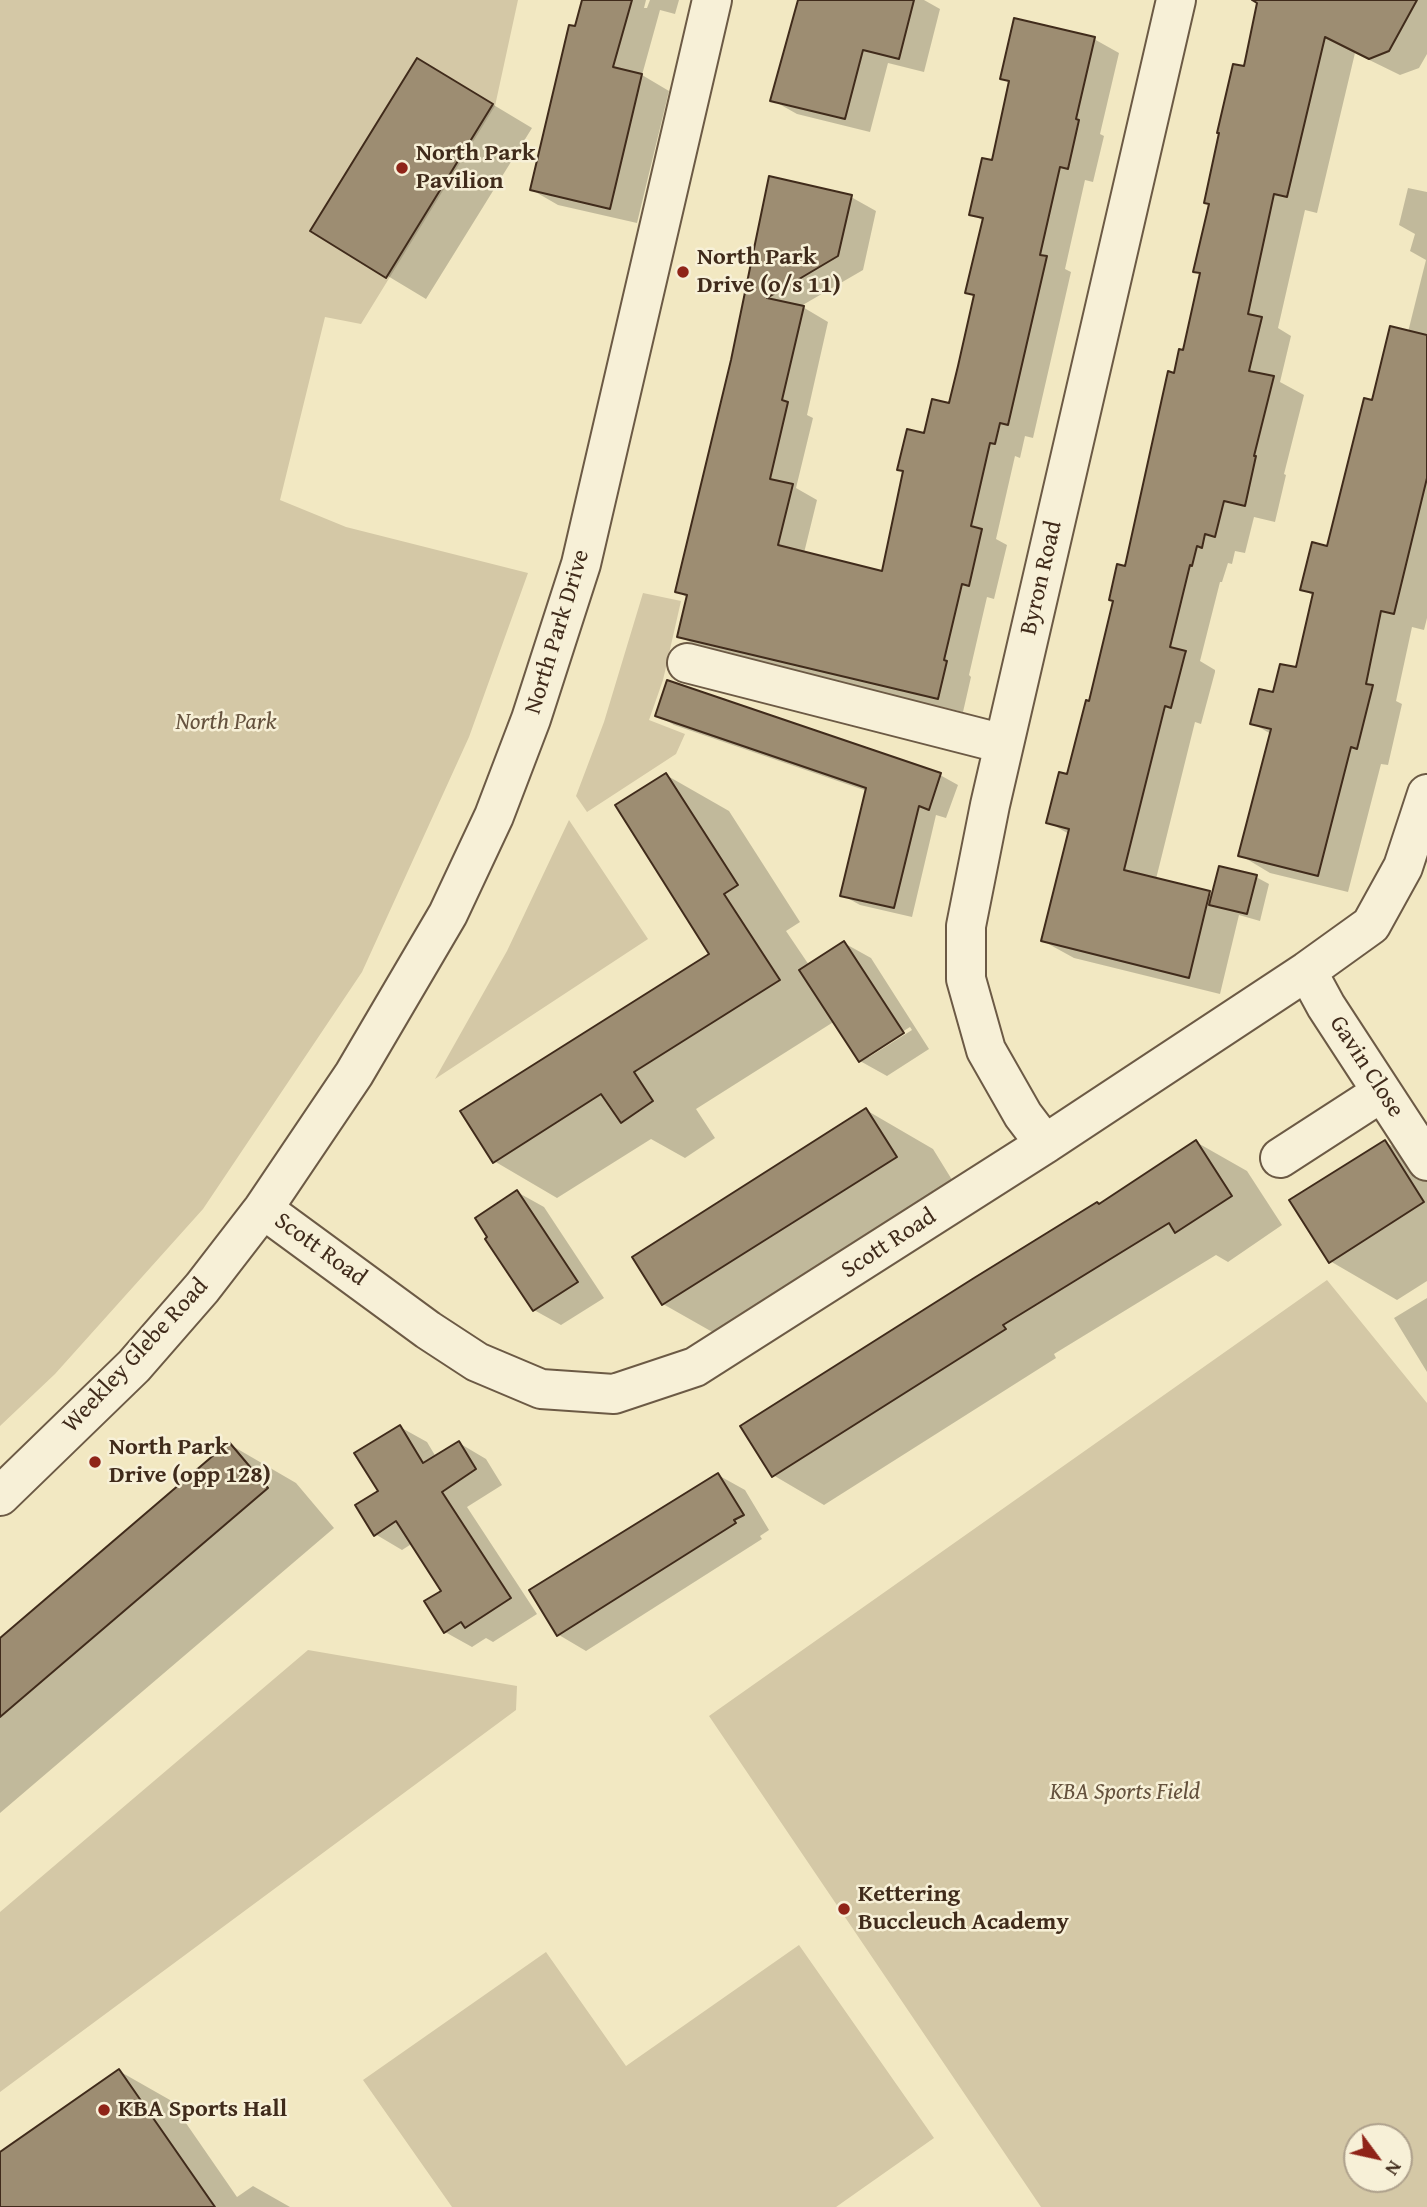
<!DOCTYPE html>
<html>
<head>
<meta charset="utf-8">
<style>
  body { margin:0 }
  #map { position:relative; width:1427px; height:2207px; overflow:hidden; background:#f2e8c2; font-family:"Gentium Book Plus",serif }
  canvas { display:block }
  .north { position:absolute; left:1343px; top:2123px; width:70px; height:70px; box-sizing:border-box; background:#f7f0d7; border:2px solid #aea18c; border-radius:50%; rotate:123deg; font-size:19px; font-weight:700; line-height:28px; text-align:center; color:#402b1b }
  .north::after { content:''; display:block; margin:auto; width:24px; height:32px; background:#8f2418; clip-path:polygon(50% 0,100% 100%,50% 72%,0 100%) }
</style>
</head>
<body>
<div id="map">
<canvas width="1427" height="2207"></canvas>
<div class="north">N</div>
</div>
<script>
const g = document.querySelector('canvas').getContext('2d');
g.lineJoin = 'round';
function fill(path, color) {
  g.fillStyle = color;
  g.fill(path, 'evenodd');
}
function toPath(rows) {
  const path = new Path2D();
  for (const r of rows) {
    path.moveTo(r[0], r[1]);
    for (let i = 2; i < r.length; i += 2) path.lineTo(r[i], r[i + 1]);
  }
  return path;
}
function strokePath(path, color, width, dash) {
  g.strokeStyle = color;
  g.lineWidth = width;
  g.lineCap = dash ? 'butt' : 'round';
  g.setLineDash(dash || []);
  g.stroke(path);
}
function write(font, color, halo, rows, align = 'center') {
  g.font = font + ' "Gentium Book Plus",serif';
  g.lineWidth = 5;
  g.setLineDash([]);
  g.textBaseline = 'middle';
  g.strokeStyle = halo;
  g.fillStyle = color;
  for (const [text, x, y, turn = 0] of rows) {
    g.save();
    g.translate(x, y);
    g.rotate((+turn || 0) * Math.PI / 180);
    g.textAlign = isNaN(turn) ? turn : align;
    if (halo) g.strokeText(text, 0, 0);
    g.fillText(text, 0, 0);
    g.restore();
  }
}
fill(toPath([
  [0,0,518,0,495,106,361,324,325,317,280,500,346,527,528,573,469,737,362,972,203,1209,55,1374,0,1426],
  [643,593,681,601,663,680,649,720,685,734,676,754,587,812,576,796,604,722],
  [569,820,648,939,435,1079,507,951],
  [1327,1280,1427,1403,1427,2207,1041,2207,709,1716],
  [1357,2137,1399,2137,1399,2179,1357,2179],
  [308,1650,517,1686,516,1710,0,2092,0,1912],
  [799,1945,934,2138,836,2207,452,2207,363,2080,546,1952,626,2066]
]), '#d4c8a6');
fill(toPath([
  [584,0,646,0,644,8,647,8,650,0,679,0,675,14,660,10,642,75,669,91,637,223,558,205,532,190],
  [799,0,924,0,940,9,924,72,888,63,870,132,797,114,772,100],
  [1282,0,1427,0,1427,54,1419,68,1400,75,1355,53,1317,213,1305,210,1278,328,1291,336,1280,382,1304,395,1284,474,1286,475,1275,522,1254,517,1245,553,1235,551,1232,564,1228,563,1222,582,1220,582,1200,661,1215,670,1215,672,1201,724,1195,722,1156,879,1214,895,1256,877,1269,884,1260,921,1239,915,1220,994,1074,958,1043,941,1069,834,1048,822,1068,776,1091,703,1176,375,1184,352,1202,275,1195,271,1245,68],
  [1094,39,1119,53,1100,134,1104,136,1093,182,1085,180,1065,269,1071,272,1033,438,1025,436,1020,458,1015,456,996,539,1007,545,994,599,987,597,969,675,971,677,963,712,704,650,679,636,688,598,677,591,733,361,770,178,851,197,876,211,863,270,801,306,828,322,807,415,813,418,796,488,817,500,804,553,883,573,905,472,899,469,950,405,975,297,967,292,984,221,971,214,993,163,1011,84,1002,78],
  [457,83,532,128,426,299,313,231],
  [1408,188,1427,192,1427,618,1424,630,1412,627,1396,701,1402,704,1388,765,1381,764,1348,892,1270,873,1240,855,1271,734,1252,723,1297,669,1314,596,1302,589,1328,548,1373,402,1408,332,1426,260,1410,251,1415,234,1399,225],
  [657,715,940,775,958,785,946,818,936,815,912,917,860,905,842,895,867,791,674,725],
  [666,775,729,811,800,922,786,931,809,965,844,943,871,958,929,1049,887,1076,860,1061,835,1021,696,1109,715,1138,685,1158,651,1139,557,1198,494,1161,712,954],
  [910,1027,912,1030,869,1057,869,1053],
  [866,1110,933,1149,962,1196,730,1342,663,1304],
  [1196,1142,1247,1171,1282,1225,1228,1262,1216,1255,1054,1354,1056,1358,824,1505,773,1475,1100,1206],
  [1385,1142,1427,1166,1427,1281,1397,1300,1330,1261],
  [517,1192,544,1207,604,1298,561,1325,534,1310,490,1237],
  [1427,1298,1427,1372,1394,1318],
  [400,1427,427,1442,436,1457,459,1443,486,1459,502,1485,467,1507,537,1614,493,1642,486,1638,472,1647,445,1632,443,1591,413,1543,402,1550,375,1534,380,1492],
  [229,1444,296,1483,334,1528,0,1813,0,1640],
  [718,1475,745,1490,769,1530,760,1536,762,1539,586,1651,559,1635,531,1591],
  [119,2071,170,2100,237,2197,253,2186,290,2207,0,2207,0,2154]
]), '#0003');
const building = toPath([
  [582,0,632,0,613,67,642,74,610,209,530,190,569,25,575,26,582,0],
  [798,0,914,0,899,59,863,50,845,119,770,101,798,0],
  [1252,0,1417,0,1389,51,1369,59,1325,37,1287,197,1274,194,1248,314,1262,317,1249,371,1274,376,1254,456,1256,456,1245,506,1224,501,1215,537,1205,534,1202,548,1197,546,1192,566,1190,565,1170,647,1186,651,1185,654,1171,708,1165,706,1124,870,1210,891,1189,978,1041,941,1069,829,1046,823,1059,772,1067,774,1086,700,1089,701,1113,601,1109,600,1117,564,1125,566,1168,371,1174,373,1179,349,1183,350,1200,273,1193,272,1209,204,1204,203,1219,133,1217,133,1233,64,1244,66,1257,3,1252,0],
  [1014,18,1095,37,1076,119,1079,120,1068,169,1060,167,1040,255,1047,256,1008,425,1000,423,995,444,990,443,971,526,982,529,969,586,962,584,944,660,947,661,938,699,677,637,687,595,675,592,731,360,769,176,852,195,838,256,767,298,804,306,782,400,788,402,770,479,793,484,778,545,882,571,903,471,897,470,907,429,924,433,932,399,949,403,958,366,974,295,965,293,983,218,969,215,982,158,992,160,1009,81,1000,79,1014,18],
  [417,58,493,104,386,278,310,231,417,58],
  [1390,326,1427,335,1427,478,1394,614,1381,611,1366,684,1373,685,1357,749,1351,747,1318,876,1238,856,1271,729,1250,724,1259,689,1273,692,1280,664,1296,667,1313,593,1300,590,1312,542,1327,546,1364,398,1372,400,1390,326],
  [667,680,941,773,929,810,919,806,894,908,840,896,866,788,655,716,667,680],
  [666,773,738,885,724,894,780,980,634,1072,653,1101,621,1123,601,1094,493,1163,460,1111,709,954,615,805,666,773],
  [1219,866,1257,875,1247,914,1209,905,1219,866],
  [844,941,904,1033,859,1062,799,970,844,941],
  [866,1108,897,1157,662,1305,632,1257,866,1108],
  [1196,1140,1232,1196,1175,1233,1169,1223,1003,1325,1006,1329,772,1477,740,1426,974,1278,1097,1202,1099,1204,1196,1140],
  [1385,1140,1424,1202,1329,1263,1289,1200,1385,1140],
  [517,1190,578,1282,533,1311,485,1239,487,1237,475,1218,517,1190],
  [400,1425,423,1463,459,1441,476,1469,442,1492,511,1598,465,1628,461,1622,444,1633,424,1601,441,1591,396,1521,374,1536,355,1505,378,1491,354,1453,400,1425],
  [229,1442,268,1488,0,1717,0,1638,229,1442],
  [718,1473,744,1515,734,1520,736,1523,557,1636,529,1590,718,1473],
  [119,2069,215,2207,0,2207,0,2152,119,2069]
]);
fill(building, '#9d8d72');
strokePath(building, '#402b1b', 2);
const minor = toPath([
  [687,663,1004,744],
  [1307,971,1326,1006,1427,1161],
  [1045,1144,1023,1115,986,1050,966,979,966,926,990,805,1176,0],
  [1280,1158,1382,1092],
  [263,1209,428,1330,477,1362,541,1389,614,1394,695,1367,1045,1144,1307,971,1371,925,1403,867,1427,794],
  [0,1496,134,1366,202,1288,263,1209,354,1074,448,914,494,816,531,719,581,564,712,0]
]);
strokePath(minor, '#6c5a45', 42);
strokePath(minor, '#f7f0d7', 38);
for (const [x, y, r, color] of [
  [402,168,7,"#8f2418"],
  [683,272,7,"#8f2418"],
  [95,1462,7,"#8f2418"],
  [844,1909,7,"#8f2418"],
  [104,2110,7,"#8f2418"]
]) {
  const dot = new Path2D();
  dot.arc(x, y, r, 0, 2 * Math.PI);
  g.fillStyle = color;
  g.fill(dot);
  strokePath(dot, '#f7f0d7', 2.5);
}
write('bold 24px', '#402b1b', '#f7f0d7', [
  ["North Park",416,154],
  ["Pavilion",416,182],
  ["North Park",697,258],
  ["Drive (o/s 11)",697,286],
  ["North Park",109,1448],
  ["Drive (opp 128)",109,1476],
  ["Kettering",858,1895],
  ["Buccleuch Academy",858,1923],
  ["KBA Sports Hall",118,2110]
], 'left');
write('24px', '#402b1b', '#f7f0d7', [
  ["Byron Road",1042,578,-77],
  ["North Park Drive",558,632,-73],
  ["Gavin Close",1366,1067,57],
  ["Scott Road",889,1244,-33],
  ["Scott Road",320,1250,36],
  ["Weekley Glebe Road",136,1356,-47]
]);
write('italic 24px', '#65523e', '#f7f0d7', [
  ["North Park",226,723],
  ["KBA Sports Field",1125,1793]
]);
</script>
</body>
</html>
